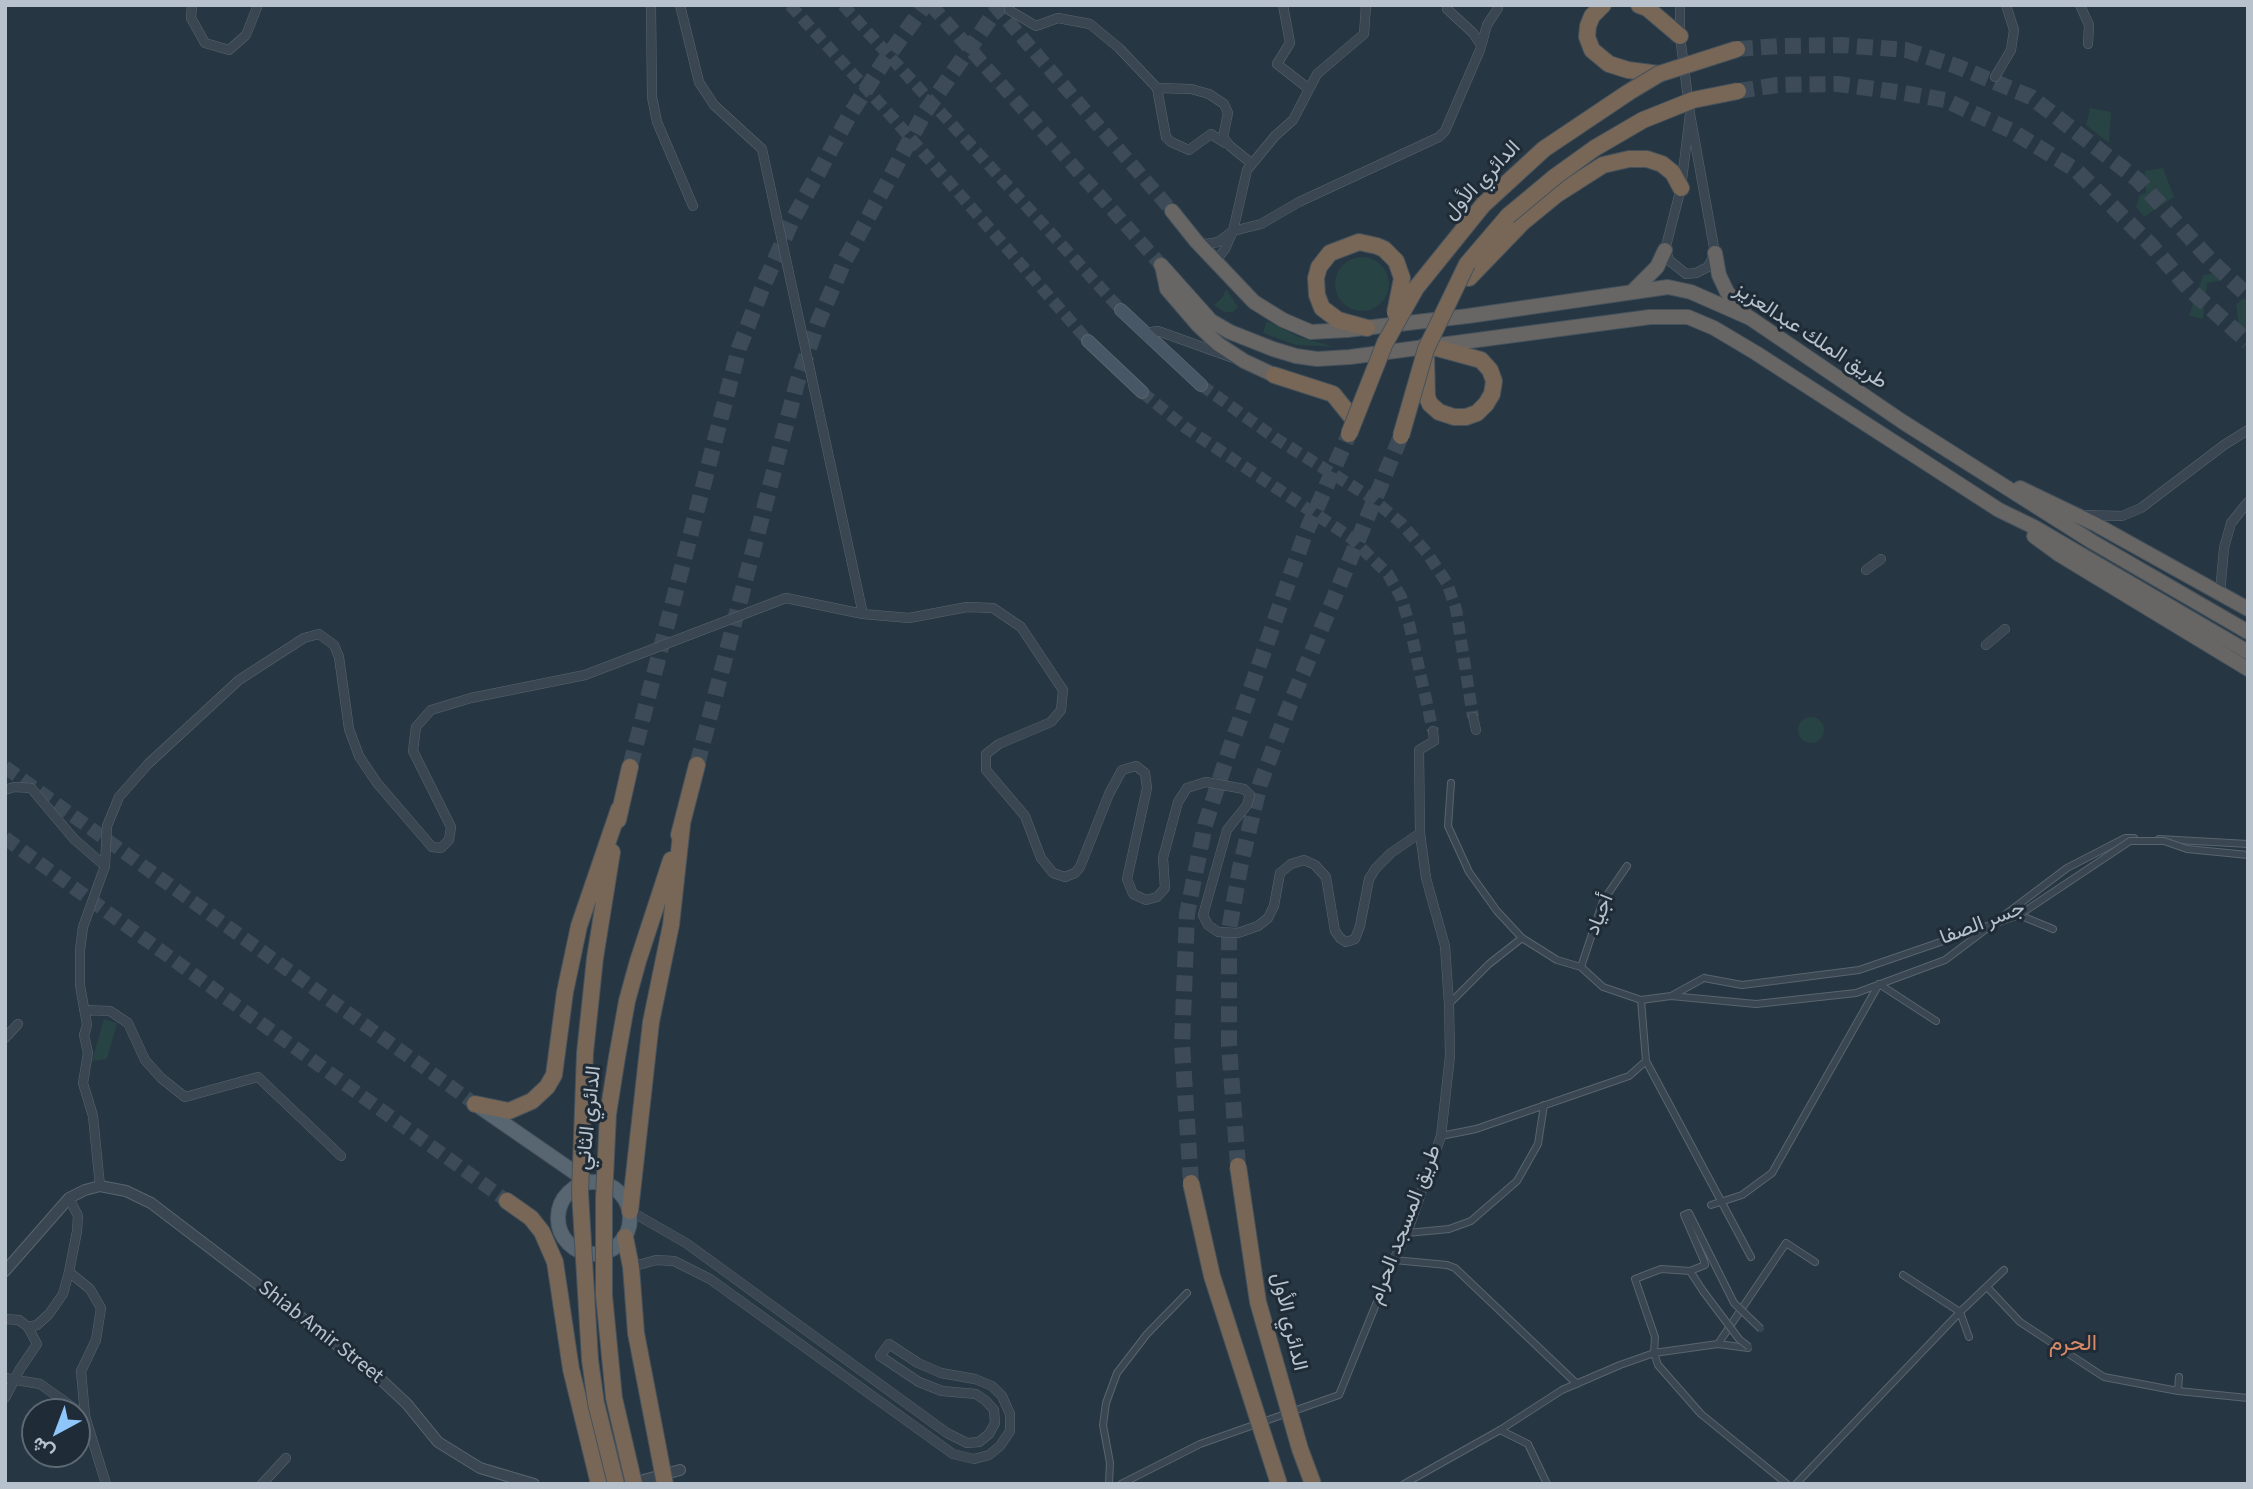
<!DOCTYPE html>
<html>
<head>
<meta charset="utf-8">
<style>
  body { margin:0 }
  #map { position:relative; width:2253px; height:1489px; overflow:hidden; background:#263642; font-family:"Source Sans 3",Vazirmatn,sans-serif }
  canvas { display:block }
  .frame { position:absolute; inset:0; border:7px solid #b7c2cc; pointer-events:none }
  .north { position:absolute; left:21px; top:1398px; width:70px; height:70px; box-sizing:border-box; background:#1f2c37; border:2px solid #5c6873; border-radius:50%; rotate:221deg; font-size:19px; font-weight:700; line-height:28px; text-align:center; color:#b7c2cc }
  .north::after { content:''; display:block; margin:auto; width:24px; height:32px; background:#8ec6fb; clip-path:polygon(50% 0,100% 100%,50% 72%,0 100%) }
</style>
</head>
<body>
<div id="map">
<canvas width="2253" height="1489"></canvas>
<div class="frame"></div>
<div class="north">ش</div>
</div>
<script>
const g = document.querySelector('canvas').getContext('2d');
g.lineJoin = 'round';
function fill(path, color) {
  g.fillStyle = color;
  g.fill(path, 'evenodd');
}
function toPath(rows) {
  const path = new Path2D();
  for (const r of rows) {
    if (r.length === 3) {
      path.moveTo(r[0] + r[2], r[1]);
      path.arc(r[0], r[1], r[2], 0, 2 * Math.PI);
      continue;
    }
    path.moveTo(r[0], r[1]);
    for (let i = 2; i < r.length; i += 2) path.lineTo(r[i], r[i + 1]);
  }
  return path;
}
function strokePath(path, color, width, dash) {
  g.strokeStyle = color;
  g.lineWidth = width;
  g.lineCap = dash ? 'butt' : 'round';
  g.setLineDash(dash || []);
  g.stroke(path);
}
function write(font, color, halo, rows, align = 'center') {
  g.font = font + ' "Source Sans 3",Vazirmatn,sans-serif';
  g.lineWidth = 6;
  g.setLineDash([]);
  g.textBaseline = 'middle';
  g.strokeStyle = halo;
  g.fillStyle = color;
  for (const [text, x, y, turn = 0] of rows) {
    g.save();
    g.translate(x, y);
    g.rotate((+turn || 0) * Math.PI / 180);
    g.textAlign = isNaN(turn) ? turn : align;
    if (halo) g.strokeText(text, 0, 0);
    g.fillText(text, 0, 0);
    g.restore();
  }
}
fill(toPath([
  [2090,108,2111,112,2109,143,2086,125],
  [2163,168,2174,197,2144,217,2136,207,2140,195,2146,193,2145,171],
  [1362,284,27],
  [2220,273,2220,281,2207,283,2203,319,2189,316,2203,275],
  [1226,289,1238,307,1233,312,1224,312,1214,305,1222,298],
  [2244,298,2248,301,2246,333,2239,330,2236,304],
  [1267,321,1299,337,1335,347,1296,345,1263,333],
  [1811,730,13],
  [104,1019,117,1023,107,1059,92,1061]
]), '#284343');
strokePath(toPath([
  [790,5,893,118,1088,341],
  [843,5,1121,310],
  [1201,385,1275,438,1370,497,1401,523,1427,553,1447,583,1456,609,1473,717],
  [1142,392,1186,428,1350,537,1388,574,1401,597,1409,623,1433,731]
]), '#3c4b57', 12, [12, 6]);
strokePath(toPath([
  [5,767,475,1104],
  [5,838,507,1201]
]), '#3c4b57', 14, [14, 7]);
strokePath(toPath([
  [931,5,1161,265],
  [994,5,1172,211]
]), '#3c4b57', 14, [14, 7]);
strokePath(toPath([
  [1737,49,1780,46,1842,45,1906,50,1956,66,2031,97,2138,180,2212,262,2248,296],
  [1738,91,1777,85,1838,84,1904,93,1945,100,2010,130,2076,170,2151,245,2188,288,2248,342],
  [697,765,797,383,818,322,844,262,925,112,1000,5],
  [630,767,739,348,762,289,791,223,849,116,883,63,925,5],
  [1238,1166,1229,1045,1229,930,1240,868,1260,784,1289,707,1401,436],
  [1191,1183,1182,1045,1187,914,1205,825,1230,748,1304,537,1349,434]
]), '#3c4b57', 16, [16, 8]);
const pedestrian = toPath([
  [1451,783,1448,826,1469,872,1497,911,1522,938,1557,960,1581,967,1603,987,1641,1000,1671,996,1756,1004,1856,993,1945,960,2067,868,2125,838,2134,838],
  [2159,839,2248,844],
  [2019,915,2053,929],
  [1581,967,1603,901,1627,866],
  [1673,995,1704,978],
  [1641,1000,1646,1061,1751,1257],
  [1449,1004,1489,964,1522,938],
  [1441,1136,1476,1129,1629,1076,1646,1061],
  [1711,1205,1742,1195,1772,1173,1879,984,1936,1021],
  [1407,1233,1449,1229,1471,1221,1517,1181,1538,1144,1544,1105],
  [1690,1271,1705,1265,1704,1261],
  [1903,1275,1960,1312,1969,1337],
  [1988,1288,2020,1322,2104,1377,2178,1391,2248,1398],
  [1703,1291,1690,1271,1661,1269,1635,1279,1655,1337,1654,1353,1658,1365,1701,1414,1787,1484],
  [1718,1344,1786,1243,1815,1262],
  [2178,1391,2179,1377],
  [1500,1430,1528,1444,1547,1484],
  [1109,1484,1110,1463,1103,1425,1106,1403,1117,1373,1147,1334,1187,1293],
  [1121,1484,1200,1444,1339,1395,1394,1260,1447,1265,1455,1268,1577,1384],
  [1404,1484,1500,1430,1562,1390,1620,1365,1654,1353,1718,1344,1748,1348],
  [1796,1484,1960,1312,2004,1270]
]);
const minor = toPath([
  [192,5,191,18,205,43,229,50,246,35,258,5],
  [651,5,652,97,657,122,693,206],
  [680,5,699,82,714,105,762,149,863,614],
  [1283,5,1290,43,1277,64,1309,89],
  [1680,5,1680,36,1690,114,1715,253,1708,267,1696,273,1686,274,1670,261,1665,250,1681,188,1690,114],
  [2080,5,2089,25,2088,44],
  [1447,9,1473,33,1481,45],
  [1009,10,1036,26,1058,18,1090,24,1119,48,1157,88,1191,89,1209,94,1224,104,1228,113,1223,137,1230,146,1251,163],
  [1995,77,2011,50,2014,30,2006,5],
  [1157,88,1166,137,1171,142,1189,150,1211,134,1225,143],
  [1199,242,1207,244,1218,242,1233,231,1261,224,1299,202,1439,137,1445,131,1480,50,1487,25,1498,8],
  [1215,262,1225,249,1233,231,1247,170,1275,136,1293,120,1317,74,1364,34,1366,5],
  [1146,336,1151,332,1158,331,1236,359],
  [2083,515,2122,516,2141,508,2224,445,2248,430],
  [1866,570,1881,559],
  [2220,593,2224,548,2231,523,2248,502],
  [1986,645,2005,629],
  [1473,717,1476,730],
  [5,790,14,787,31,788,74,839,105,866],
  [84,1010,110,1011,128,1023,145,1060,161,1078,185,1097,258,1077,341,1156],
  [5,1038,18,1024],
  [100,1186,93,1116,83,1083,88,1053,84,1035,87,1025,80,985,80,950,83,927,105,866,107,826,119,797,148,764,239,680,304,638,319,634,334,645,339,657,349,729,359,756,377,783,432,847,441,848,449,840,451,827,413,751,416,727,431,710,471,698,585,675,786,598,863,614,909,618,967,607,993,608,1021,627,1063,690,1061,710,1051,722,999,744,986,754,986,770,1025,816,1041,858,1053,873,1065,877,1075,873,1080,867,1109,794,1122,770,1136,766,1145,773,1147,788,1127,879,1133,894,1146,900,1157,897,1165,888,1163,858,1178,802,1187,788,1206,782,1244,789,1250,795,1247,805,1227,830,1203,915,1208,925,1218,932,1238,933,1258,926,1268,918,1274,906,1280,873,1291,864,1304,860,1315,865,1326,877,1335,931,1340,938,1346,942,1355,939,1360,926,1369,879,1376,868,1391,853,1420,833],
  [69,1198,78,1216,77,1231,69,1272,90,1289,101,1308,96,1340,81,1371,85,1416,106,1484],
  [630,1211,686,1243,947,1433,967,1443,979,1442,989,1434,995,1423,994,1410,986,1401,976,1394,942,1391,919,1382,880,1356,889,1344,918,1363,941,1373,975,1379,992,1386,1002,1396,1010,1414,1010,1431,1000,1446,989,1455,974,1459,953,1454,710,1279,674,1261,656,1260,631,1267],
  [1394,1260,1407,1233,1441,1136,1450,1056,1449,1004,1445,946,1426,878,1420,833,1419,750,1434,741,1433,731],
  [5,1319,19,1320,28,1327,37,1325,49,1314,63,1294,69,1272],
  [5,1378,40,1384,85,1416],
  [5,1398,20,1369,37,1344,28,1327],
  [262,1484,286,1458]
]);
const tertiary = toPath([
  [5,1271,69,1198,85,1190,100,1186,126,1191,151,1203,374,1373,407,1404,438,1442,480,1468,534,1484],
  [629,1484,680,1470]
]);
const secondary = toPath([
  [1121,310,1201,385],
  [1088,341,1142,392]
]);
const primary = toPath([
  [477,1105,587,1181],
  [594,1218,36]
]);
const trunk = toPath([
  [1172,211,1196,241,1254,302,1283,320,1311,332,1347,330,1468,316,1668,287,1691,292,1750,318,1903,422,2091,541,2248,632],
  [1715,253,1719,275,1727,292,1744,311],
  [1161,265,1211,321,1230,332,1273,349,1296,356,1317,359,1350,357,1650,317,1688,317,1714,328,1756,353,1999,510,2034,527,2248,652],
  [1163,270,1167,289,1198,325,1218,344,1244,361,1274,375],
  [1632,292,1657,267,1665,250],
  [2020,488,2095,524,2248,609],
  [2034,536,2060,555,2248,669]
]);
const motorway = toPath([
  [1603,5,1592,16,1588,26,1587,37,1592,50,1609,64,1628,70,1659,74],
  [1639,5,1647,8,1680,36],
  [1467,264,1508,216],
  [1469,278,1523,222,1556,195,1603,165,1629,159,1647,159,1662,164,1673,173,1681,188],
  [1367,328,1338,320,1322,308,1317,295,1316,278,1319,267,1330,253,1359,242,1377,246],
  [1426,355,1427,397,1430,404,1439,412,1454,417,1466,417,1477,413,1486,404,1492,394,1494,381,1490,370,1481,360,1426,345],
  [1274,375,1333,394,1354,420],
  [618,820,630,767],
  [679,835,697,765],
  [585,1053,595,958,612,852],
  [617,1057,627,1001,638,961,671,860],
  [475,1104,509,1111,532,1101,547,1087,554,1075,565,992,579,926,619,809],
  [507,1201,531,1218,542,1232,555,1262,571,1369,599,1484],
  [630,1211,651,1022,671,925,682,825],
  [625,1237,631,1267,636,1333]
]);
strokePath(pedestrian, '#58656f', 8);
strokePath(minor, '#58656f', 10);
strokePath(tertiary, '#58656f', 12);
strokePath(secondary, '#58656f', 14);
strokePath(primary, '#47535e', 16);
strokePath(trunk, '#45525c', 16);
strokePath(motorway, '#45525c', 18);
strokePath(pedestrian, '#3a4752', 6);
strokePath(minor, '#3a4752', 9);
strokePath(tertiary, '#3a4752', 10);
strokePath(secondary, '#485765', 12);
strokePath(primary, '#586672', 14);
strokePath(trunk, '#686664', 14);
strokePath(motorway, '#786757', 16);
const pedestrianBridge = toPath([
  [1704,978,1742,985,1859,970,2019,915,2130,841,2164,841,2187,849,2248,855],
  [1704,1261,1684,1215,1689,1213,1734,1303,1761,1329],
  [1703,1291,1739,1339,1749,1347]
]);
const motorwayBridge = toPath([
  [1508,216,1556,176,1595,148,1643,120,1693,100,1738,91],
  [1377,246,1384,249,1396,261,1402,278,1395,313],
  [1349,434,1385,343,1416,288,1483,205,1544,149,1629,92,1659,74,1737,49],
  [1401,436,1426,349,1467,264],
  [585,1053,580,1192,590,1360,596,1403,616,1484],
  [617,1057,608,1114,604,1198,604,1295,614,1398,634,1484],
  [1238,1166,1258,1302,1300,1449,1313,1484],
  [1191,1183,1212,1276,1279,1484],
  [636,1333,665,1484]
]);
strokePath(pedestrianBridge, '#58656f', 8, []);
strokePath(motorwayBridge, '#45525c', 18, []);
strokePath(pedestrianBridge, '#3a4752', 6);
strokePath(motorwayBridge, '#786757', 16);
write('21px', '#b7c2cc', '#1f2c37', [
  ["الدائري الأول",1483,181,-46],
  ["طريق الملك عبدالعزيز",1810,337,33],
  ["أجياد",1601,915,-68],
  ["جسر الصفا",1983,924,-21],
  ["الدائري الثاني",590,1118,-84],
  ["طريق المسجد الحرام",1406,1225,-69],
  ["الدائري الأول",1288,1322,77],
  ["Shiab Amir Street",320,1333,38]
]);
write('23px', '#d98966', '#1f2c37', [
  ["الحرم",2073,1345]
]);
</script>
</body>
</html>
